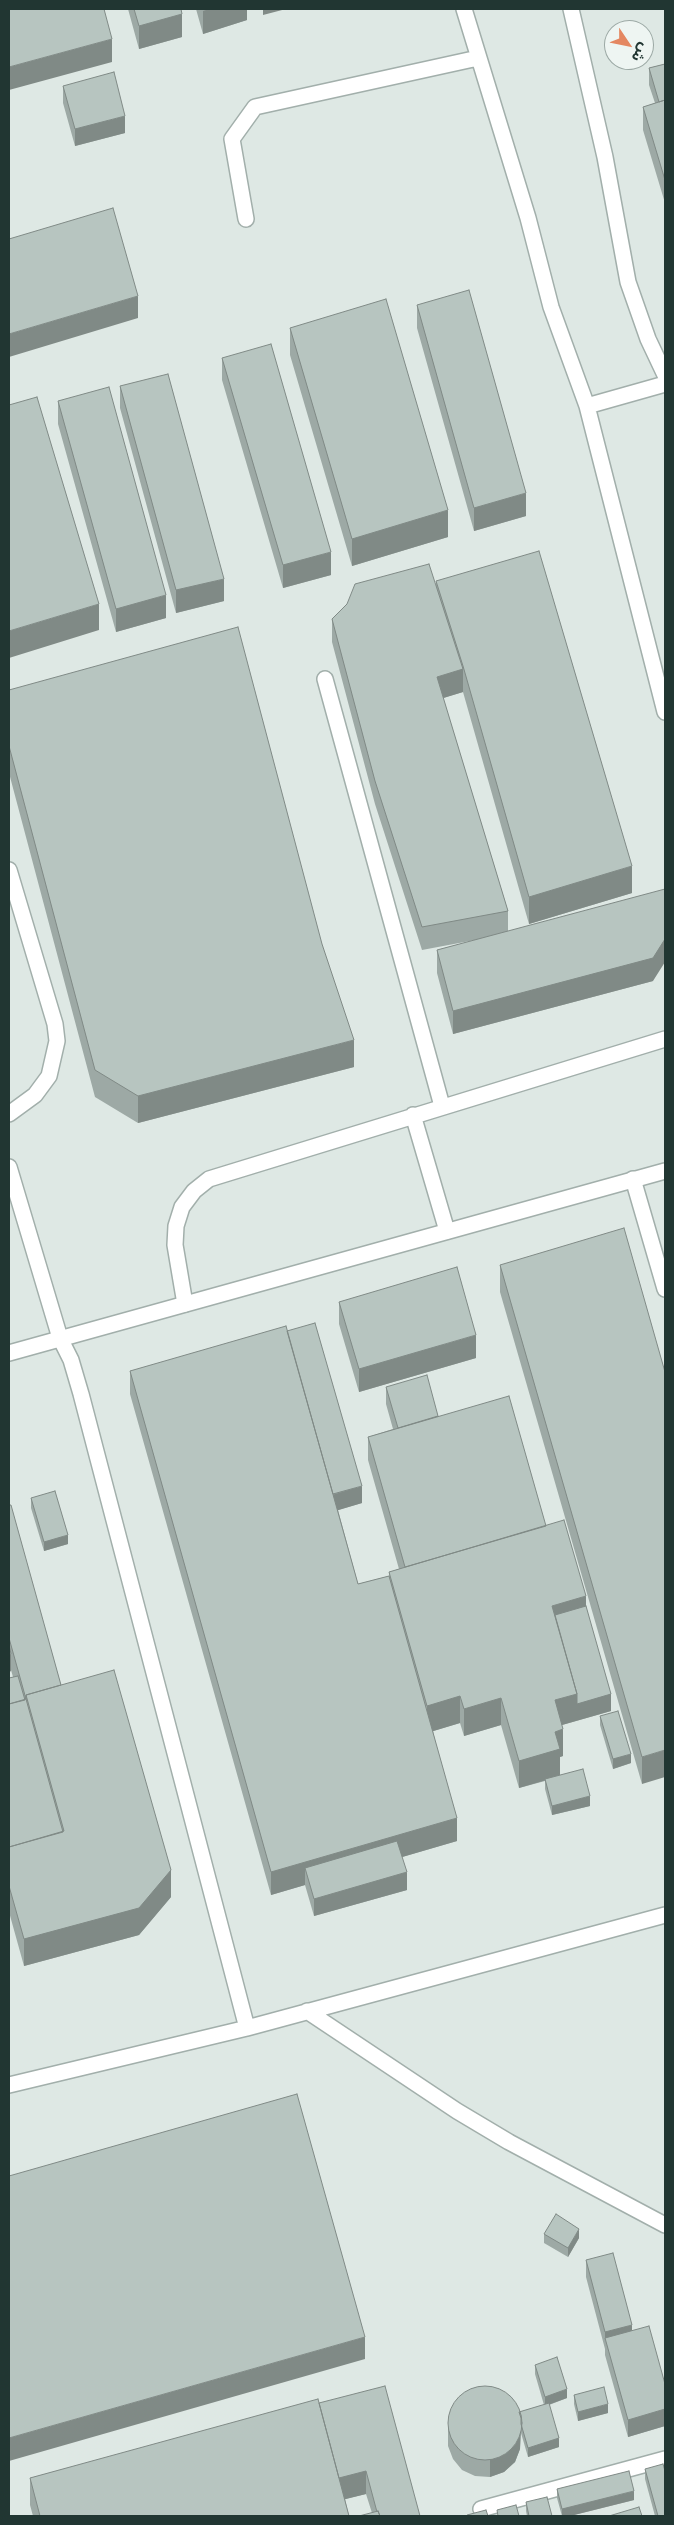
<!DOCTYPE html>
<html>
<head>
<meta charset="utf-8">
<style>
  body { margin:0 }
  #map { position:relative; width:674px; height:2525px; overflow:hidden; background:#dee8e4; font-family:Cabin,"Noto Sans Arabic",sans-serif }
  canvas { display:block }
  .frame { position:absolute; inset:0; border:10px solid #213632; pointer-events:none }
  .north { position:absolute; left:604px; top:20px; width:50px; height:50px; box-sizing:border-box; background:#eef5f2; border:1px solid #9ca9a5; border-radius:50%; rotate:124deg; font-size:14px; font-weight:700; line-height:20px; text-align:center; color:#213632 }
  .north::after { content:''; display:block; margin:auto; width:18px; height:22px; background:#e48761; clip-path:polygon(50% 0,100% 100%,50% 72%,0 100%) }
</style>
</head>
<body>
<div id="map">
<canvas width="674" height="2525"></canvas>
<div class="frame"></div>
<div class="north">ش</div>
</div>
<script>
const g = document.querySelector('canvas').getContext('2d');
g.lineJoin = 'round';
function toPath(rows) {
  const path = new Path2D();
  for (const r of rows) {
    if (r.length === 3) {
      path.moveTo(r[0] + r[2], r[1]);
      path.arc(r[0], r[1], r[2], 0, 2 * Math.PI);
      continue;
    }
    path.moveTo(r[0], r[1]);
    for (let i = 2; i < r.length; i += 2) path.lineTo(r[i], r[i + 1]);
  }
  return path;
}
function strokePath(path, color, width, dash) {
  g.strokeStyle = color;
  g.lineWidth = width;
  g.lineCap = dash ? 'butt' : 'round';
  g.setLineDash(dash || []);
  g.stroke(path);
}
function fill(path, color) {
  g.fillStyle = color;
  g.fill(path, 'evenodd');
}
const service = toPath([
  [464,9,528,218,551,307,587,406,665,712],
  [571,9,605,157,628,282,648,339,665,375],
  [246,219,232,139,255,107,478,58],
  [587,406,665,384],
  [325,679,442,1106],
  [9,870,55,1024,57,1041,49,1076,35,1095,9,1114],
  [413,1115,447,1231],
  [9,1167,60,1338,71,1360,81,1394,247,2028],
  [633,1179,665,1289],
  [185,1304,175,1245,176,1226,182,1207,194,1191,209,1179,665,1039],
  [307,2011,457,2111,509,2142,665,2225],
  [9,2085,247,2028,665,1915],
  [481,2509,665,2459]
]);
const minor = toPath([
  [9,1353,665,1171]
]);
strokePath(service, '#a2afab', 18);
strokePath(minor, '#a2afab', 18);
strokePath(service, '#fff', 15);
strokePath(minor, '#fff', 15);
fill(toPath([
  [128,9,181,9,182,37,139,49],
  [196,9,247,9,247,20,203,34],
  [665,64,665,203,643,130,643,107,655,103,649,85,649,68],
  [63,86,125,133,75,146,63,103],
  [417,305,526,516,474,531,417,328],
  [290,328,448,537,352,566,290,355],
  [222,358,331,575,283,588,222,380],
  [120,386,224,601,176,613,120,408],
  [58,401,166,618,116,632,58,424],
  [436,581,632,893,529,924,463,692,443,698,508,911,508,931,653,981,453,1034,437,973,437,950,475,940,422,950,375,804,332,642,332,619,436,585],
  [9,690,354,1067,138,1123,95,1097,9,773],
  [500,1265,665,1372,642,1784,500,1292],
  [339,1302,476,1358,359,1392,339,1324],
  [287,1331,362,1503,338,1510,358,1584,389,1576,389,1572,399,1569,368,1460,368,1437,393,1429,386,1404,386,1387,438,1416,546,1526,586,1606,611,1711,562,1725,563,1756,560,1757,560,1775,590,1806,552,1815,545,1789,545,1781,519,1788,501,1725,464,1736,460,1723,433,1731,457,1841,402,1857,407,1890,314,1916,305,1885,271,1895,130,1394,130,1371],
  [31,1498,68,1544,44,1551,31,1508],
  [9,1505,61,1685,171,1897,139,1935,24,1966,9,1912,9,1678,13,1677,11,1670,11,1671,9,1672],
  [600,1716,631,1763,613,1769,600,1725],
  [544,2234,579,2238,568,2257,544,2243],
  [586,2260,665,2384,665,2426,628,2437,605,2355,605,2349,586,2277],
  [535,2365,567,2398,549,2405,559,2447,528,2457,521,2433,520,2449,515,2462,504,2472,490,2477,475,2476,462,2470,453,2459,448,2446,448,2429,519,2412,544,2405,535,2374],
  [574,2395,608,2413,578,2421,574,2404],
  [319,2403,420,2516,372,2513,366,2494,345,2499,349,2516,33,2516,30,2505,30,2478],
  [645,2469,665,2516,655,2516,645,2479],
  [557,2489,634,2500,570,2516,562,2516,557,2498],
  [526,2502,552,2516,527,2516,526,2511]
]), '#9da9a5');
fill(toPath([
  [209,9,247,9,247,20,203,34,203,11],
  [263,9,286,9,263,15],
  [182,14,182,37,139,49,139,26],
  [112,39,112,62,9,90,9,67],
  [125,116,125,133,75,146,75,129],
  [138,296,138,318,9,357,9,334],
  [526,493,526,516,474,531,474,508],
  [448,510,448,537,352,566,352,539],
  [331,552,331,575,283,588,283,565],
  [224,579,224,601,176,613,176,590],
  [166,595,166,618,116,632,116,609],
  [99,604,99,630,9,658,9,631],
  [463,669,463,692,437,700,437,677],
  [632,866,632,893,529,924,529,897],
  [665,939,665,962,653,981,453,1034,453,1011],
  [354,1040,354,1067,138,1123,138,1096],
  [476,1335,476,1358,359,1392,359,1369],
  [362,1486,362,1503,332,1512,332,1495],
  [68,1535,68,1544,44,1551,44,1542],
  [586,1596,586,1623,557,1632,552,1606],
  [11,1654,11,1671,9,1672,9,1655],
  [577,1694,611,1694,611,1711,555,1727,555,1700],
  [460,1696,460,1723,427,1733,427,1706],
  [501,1698,501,1725,464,1736,464,1709],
  [563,1729,563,1756,560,1757,560,1776,519,1788,519,1761,555,1732],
  [665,1750,665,1777,642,1784,642,1757],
  [631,1754,631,1763,613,1769,613,1759],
  [590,1796,590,1806,552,1815,552,1806],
  [457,1818,457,1841,310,1884,305,1868,305,1885,271,1895,271,1872],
  [171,1870,171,1897,139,1935,24,1966,24,1939],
  [407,1872,407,1890,314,1916,314,1899],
  [579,2229,579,2238,568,2257,568,2248],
  [632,2325,632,2342,605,2338,605,2349,605,2332],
  [365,2337,365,2359,9,2461,9,2438],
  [567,2389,567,2398,545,2406,545,2397],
  [608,2404,608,2413,578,2421,578,2412],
  [665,2409,665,2426,628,2437,628,2420],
  [521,2418,520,2449,515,2462,504,2472,490,2477,490,2460],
  [559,2438,559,2447,528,2457,528,2448],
  [366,2471,366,2494,338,2501,338,2478],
  [634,2491,634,2500,570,2516,562,2516,562,2509]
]), '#808a86');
const building = toPath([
  [9,9,104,9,112,39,9,67,9,9],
  [134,9,181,9,182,14,139,26,134,9],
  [665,64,665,100,659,102,649,68,665,64],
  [114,72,125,116,75,129,63,86,114,72],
  [665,100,665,180,643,107,665,100],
  [113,208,138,296,9,334,9,239,113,208],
  [469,290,526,493,474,508,417,305,469,290],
  [386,299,448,510,352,539,290,328,386,299],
  [271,344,331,552,283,565,222,358,271,344],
  [168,374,224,579,176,590,120,386,168,374],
  [109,387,166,595,116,609,58,401,109,387],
  [37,397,99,604,9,631,9,405,37,397],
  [539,551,632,866,529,897,463,666,436,581,539,551],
  [429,564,463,669,437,677,508,911,422,927,375,781,332,619,347,604,355,584,429,564],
  [238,627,322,944,354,1040,138,1096,95,1070,9,746,9,690,238,627],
  [665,889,665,939,653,958,453,1011,437,950,665,889],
  [624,1228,665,1372,665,1750,642,1757,500,1265,624,1228],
  [457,1267,476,1335,359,1369,339,1302,457,1267],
  [315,1323,362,1486,333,1494,287,1331,315,1323],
  [286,1326,358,1584,389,1576,457,1818,271,1872,130,1371,286,1326],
  [427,1375,438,1416,398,1428,386,1387,427,1375],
  [509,1396,546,1526,405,1567,368,1437,509,1396],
  [55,1491,68,1535,44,1542,31,1498,55,1491],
  [9,1505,11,1505,61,1685,26,1695,26,1699,9,1638,9,1505],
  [564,1520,586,1596,552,1606,577,1694,555,1700,563,1729,555,1732,560,1749,519,1761,501,1698,464,1709,460,1696,427,1706,389,1572,564,1520],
  [586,1606,611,1694,577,1704,577,1694,555,1615,586,1606],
  [9,1645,11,1654,9,1655,9,1645],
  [114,1670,171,1870,139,1908,24,1939,9,1886,9,1847,64,1831,26,1695,114,1670],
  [18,1676,25,1700,9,1704,9,1678,18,1676],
  [26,1699,63,1832,9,1847,9,1704,26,1699],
  [618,1711,631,1754,613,1759,600,1716,618,1711],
  [583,1769,590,1796,552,1806,545,1779,583,1769],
  [397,1841,407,1872,314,1899,305,1868,397,1841],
  [297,2094,365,2337,9,2438,9,2176,297,2094],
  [556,2214,579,2229,568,2248,544,2234,556,2214],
  [613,2253,632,2325,605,2332,586,2260,613,2253],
  [649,2326,665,2384,665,2409,628,2420,605,2338,649,2326],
  [557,2357,567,2389,545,2397,535,2365,557,2357],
  [385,2386,420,2516,380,2516,378,2511,377,2512,366,2471,339,2478,319,2403,385,2386],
  [485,2423,37],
  [604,2387,608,2404,578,2412,574,2395,604,2387],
  [318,2399,349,2516,40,2516,30,2478,318,2399],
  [549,2403,559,2438,528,2448,521,2424,521,2418,519,2412,549,2403],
  [663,2464,665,2471,665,2516,658,2516,645,2469,663,2464],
  [629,2471,634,2491,562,2509,557,2489,629,2471],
  [547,2497,552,2516,529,2516,526,2502,547,2497],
  [516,2505,519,2516,498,2516,497,2510,516,2505],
  [639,2507,642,2516,609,2516,639,2507],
  [486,2510,488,2516,467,2516,467,2515,486,2510],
  [378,2511,380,2516,359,2516,378,2511]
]);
fill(building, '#b7c5c0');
strokePath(building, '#808a86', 1);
</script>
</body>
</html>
